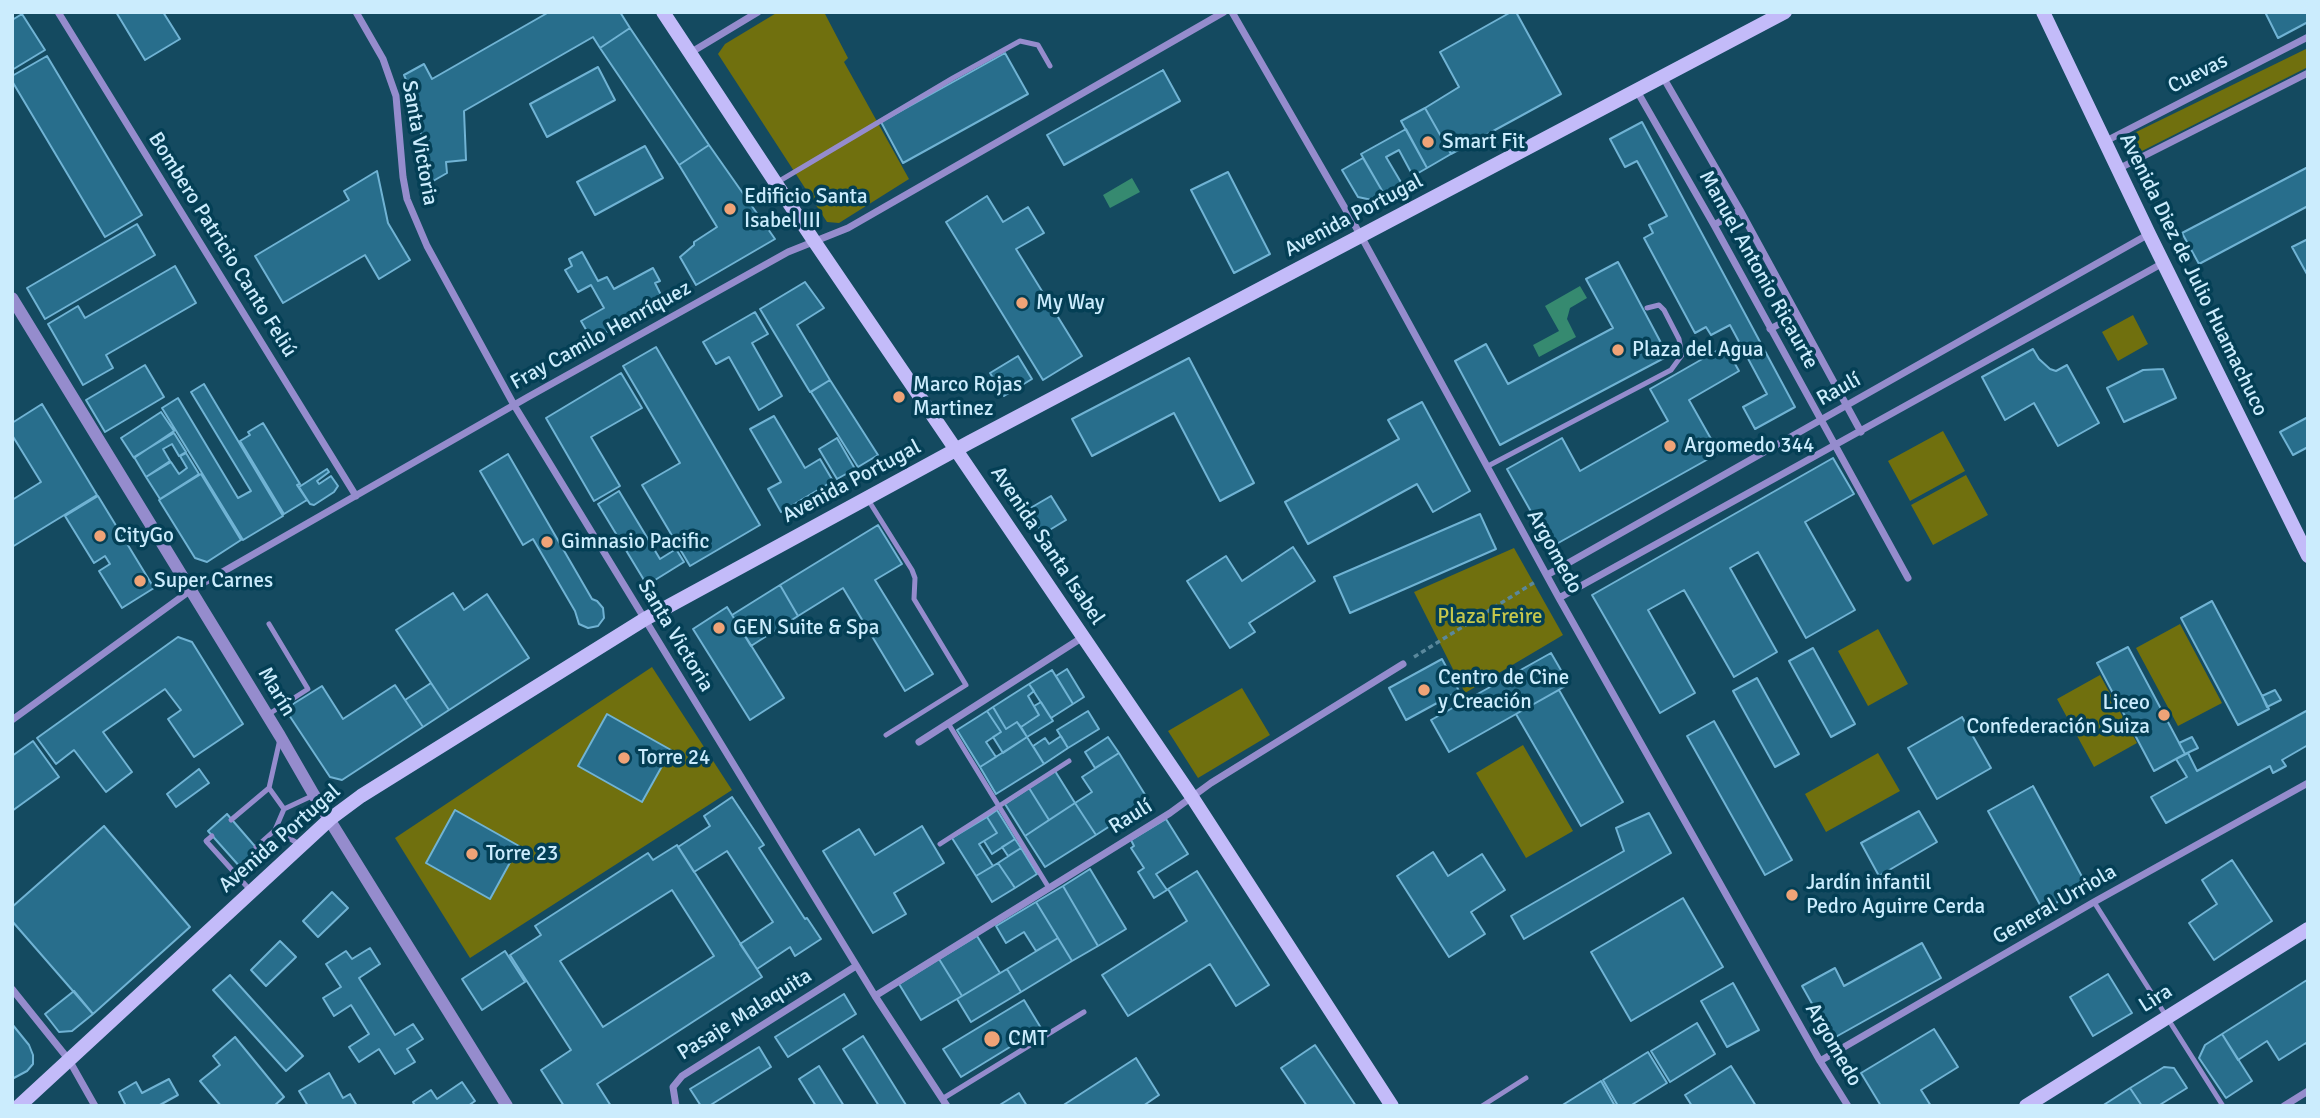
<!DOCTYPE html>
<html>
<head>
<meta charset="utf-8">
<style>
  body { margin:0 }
  #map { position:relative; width:2320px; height:1118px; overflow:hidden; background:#144a60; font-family:Signika,sans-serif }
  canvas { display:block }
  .frame { position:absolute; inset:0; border:14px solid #cbecfd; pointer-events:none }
</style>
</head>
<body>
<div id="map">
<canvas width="2320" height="1118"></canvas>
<div class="frame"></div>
</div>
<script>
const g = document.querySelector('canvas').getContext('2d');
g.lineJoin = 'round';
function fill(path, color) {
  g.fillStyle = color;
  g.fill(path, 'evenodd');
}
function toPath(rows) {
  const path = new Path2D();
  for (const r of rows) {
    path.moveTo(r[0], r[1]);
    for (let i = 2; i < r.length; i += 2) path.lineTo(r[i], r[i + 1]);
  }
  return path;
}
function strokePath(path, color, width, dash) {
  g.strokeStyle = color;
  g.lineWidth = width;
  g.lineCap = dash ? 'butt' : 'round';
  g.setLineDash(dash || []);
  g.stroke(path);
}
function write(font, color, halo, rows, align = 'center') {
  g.font = font + ' Signika,sans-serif';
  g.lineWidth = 7;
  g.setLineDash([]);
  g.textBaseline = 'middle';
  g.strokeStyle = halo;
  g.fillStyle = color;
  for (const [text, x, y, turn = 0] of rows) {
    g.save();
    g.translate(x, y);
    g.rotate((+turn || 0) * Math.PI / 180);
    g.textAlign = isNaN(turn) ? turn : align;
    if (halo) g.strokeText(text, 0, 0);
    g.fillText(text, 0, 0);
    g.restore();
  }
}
fill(toPath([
  [778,12,824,12,848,58,844,62,909,179,839,223,827,222,718,54,725,44],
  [2308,48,2308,67,2142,151,2133,152,2130,147,2129,138,2134,133],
  [2133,315,2148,344,2118,361,2102,332],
  [1943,431,1965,471,1910,501,1888,461],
  [1966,475,1988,515,1933,545,1911,505],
  [1514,548,1563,635,1465,693,1414,592],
  [2180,624,2222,703,2178,726,2136,648],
  [1878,629,1908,684,1868,706,1838,651],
  [652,667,732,790,470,958,395,838],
  [2100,675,2137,743,2094,767,2057,699],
  [1242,688,1270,735,1198,778,1168,731],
  [1523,745,1573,831,1526,858,1476,773],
  [1878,753,1900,791,1826,832,1805,794]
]), '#70700e');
fill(toPath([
  [1132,178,1140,192,1110,208,1103,195],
  [1580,286,1587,298,1570,308,1567,319,1576,337,1539,357,1533,345,1559,331,1545,306]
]), '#368a70');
const building = toPath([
  [116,12,163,12,180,39,145,60,116,12],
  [549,12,620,12,630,28,600,48,593,37,464,111,466,160,446,162,447,173,421,188,421,129,416,104,404,75,424,64,432,79,549,12],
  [1511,12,1516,12,1561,94,1451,154,1425,108,1459,87,1440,52,1511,12],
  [2265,12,2308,12,2308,22,2278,38,2265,12],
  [22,14,45,50,12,70,12,20,22,14],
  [630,28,709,145,679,165,600,48,630,28],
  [1005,53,1028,94,903,163,881,122,1005,53],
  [47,56,142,215,105,237,12,81,12,76,47,56],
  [598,67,615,100,547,137,530,104,598,67],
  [1163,70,1180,101,1064,165,1047,135,1163,70],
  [1425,108,1451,154,1427,168,1401,121,1425,108],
  [1642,122,1795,407,1755,429,1743,407,1767,394,1730,325,1711,335,1706,327,1695,333,1644,238,1653,233,1649,225,1667,216,1637,161,1625,167,1610,139,1642,122],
  [1406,129,1427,168,1413,176,1399,150,1386,157,1402,184,1384,194,1361,154,1406,129],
  [709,145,775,239,696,285,680,257,694,245,694,242,717,227,679,165,709,145],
  [645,146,663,178,595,215,577,182,645,146],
  [1363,158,1384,194,1372,200,1358,197,1342,170,1363,158],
  [2308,167,2308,206,2199,264,2182,233,2308,167],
  [377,171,388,223,410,260,379,279,365,255,283,303,255,256,349,200,344,191,377,171],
  [1228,172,1270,254,1234,273,1191,190,1228,172],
  [987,196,1003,222,1028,207,1044,233,1016,249,1082,356,1043,380,946,222,987,196],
  [137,224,155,255,45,319,27,288,137,224],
  [2308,239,2308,276,2292,247,2308,239],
  [582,252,598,281,607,277,614,289,653,268,660,281,655,283,664,301,592,340,581,321,604,308,591,285,578,292,565,270,572,266,569,259,582,252],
  [1618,262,1668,356,1500,445,1455,361,1486,344,1508,384,1613,328,1586,279,1618,262],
  [175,266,196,303,106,355,113,368,83,385,48,324,78,306,85,318,175,266],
  [805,282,824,308,797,325,830,380,810,392,760,309,805,282],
  [755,312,768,334,752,343,782,396,759,410,729,357,716,364,703,342,755,312],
  [1725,346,1739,371,1689,400,1719,453,1551,547,1507,469,1562,438,1580,471,1668,421,1650,389,1725,346],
  [656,347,760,525,690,566,642,485,680,463,623,366,656,347],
  [2033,349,2039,359,2050,369,2056,371,2067,365,2099,423,2058,446,2034,403,2005,420,1982,377,2033,349],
  [1018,356,1032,379,1004,396,990,373,1018,356],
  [1189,358,1254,483,1220,501,1174,413,1092,456,1072,419,1189,358],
  [145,365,164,397,105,432,86,400,145,365],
  [2163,369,2176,398,2124,422,2107,388,2143,370,2163,369],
  [621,373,642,408,591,437,620,486,594,501,546,418,621,373],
  [830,380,878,455,858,467,811,392,830,380],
  [204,384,283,516,243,540,162,408,178,398,238,498,251,491,191,392,204,384],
  [1422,402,1470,491,1433,512,1417,484,1308,544,1285,502,1399,439,1388,420,1422,402],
  [42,404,97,495,12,547,12,500,41,482,12,435,12,423,42,404],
  [161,412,174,431,134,458,121,438,161,412],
  [774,416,805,468,820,459,833,481,781,512,768,489,781,482,750,429,774,416],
  [2308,417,2308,447,2293,455,2280,432,2308,417],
  [263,423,300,484,297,485,307,500,284,514,240,441,250,435,248,432,263,423],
  [174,433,186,452,179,456,172,444,163,449,170,461,146,477,134,457,174,433],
  [837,438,855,469,837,479,819,449,837,438],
  [186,453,199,474,160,499,146,477,171,462,179,474,187,468,180,456,186,453],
  [508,454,592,599,597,601,603,608,604,618,598,626,588,628,579,624,575,611,533,539,523,545,480,471,508,454],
  [1833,458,1854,494,1805,522,1855,610,1806,638,1758,552,1730,568,1777,652,1734,677,1684,590,1648,610,1695,693,1660,713,1592,595,1833,458],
  [327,469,329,472,317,481,319,484,331,476,338,486,334,492,314,505,310,504,299,487,327,469],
  [201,474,241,540,207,562,195,558,159,500,201,474],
  [619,491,660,559,676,549,684,562,647,585,598,504,619,491],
  [98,496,154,588,122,608,99,571,110,564,105,556,94,563,65,516,98,496],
  [1051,496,1066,520,1043,534,1027,510,1051,496],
  [1480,514,1496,549,1350,613,1334,577,1480,514],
  [878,525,902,564,875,580,933,674,905,691,843,588,798,616,780,585,878,525],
  [1293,547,1315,581,1249,623,1255,632,1230,648,1187,581,1226,556,1242,581,1293,547],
  [780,585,798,616,751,646,732,615,780,585],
  [453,593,464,610,487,594,529,658,449,710,396,630,453,593],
  [2212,601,2269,709,2238,725,2181,618,2212,601],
  [727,607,784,698,750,720,693,629,727,607],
  [178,637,192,642,243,724,194,757,168,719,181,710,165,689,103,732,132,772,106,792,74,750,56,764,37,738,178,637],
  [2128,647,2185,754,2154,771,2097,663,2128,647],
  [1813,648,1855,724,1831,737,1789,661,1813,648],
  [1551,653,1569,684,1449,752,1431,720,1551,653],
  [1442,659,1459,691,1406,720,1389,688,1442,659],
  [1067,669,1084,697,1073,704,1056,676,1067,669],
  [1052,670,1073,704,1051,718,1029,684,1052,670],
  [1757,678,1799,754,1775,767,1733,691,1757,678],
  [431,683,449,710,423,727,405,700,431,683],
  [1029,684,1034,691,1028,696,1039,715,1021,727,1017,722,1006,729,993,707,1029,684],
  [395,685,423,727,342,780,330,777,285,709,322,686,343,719,395,685],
  [1559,690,1623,802,1581,826,1516,714,1559,690],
  [2275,690,2281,700,2267,707,2262,696,2275,690],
  [1041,702,1053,721,1027,737,1021,727,1039,715,1034,706,1041,702],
  [993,707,1006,729,1017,722,1027,737,1003,753,993,737,1001,732,987,711,993,707],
  [2308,710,2308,745,2282,760,2286,766,2273,773,2270,766,2166,823,2151,797,2187,777,2176,759,2188,753,2197,771,2308,710],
  [987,711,1001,732,986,742,996,757,980,767,957,730,987,711],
  [1088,711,1099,729,1068,748,1057,730,1088,711],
  [607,714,671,750,642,802,578,766,607,714],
  [1962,717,1991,768,1937,799,1908,748,1962,717],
  [1714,721,1792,860,1765,875,1687,736,1714,721],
  [1061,736,1068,748,1044,764,1033,746,1045,738,1049,744,1061,736],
  [1027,737,1044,764,996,794,980,767,1027,737],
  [1108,737,1119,753,1095,768,1085,752,1108,737],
  [2192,737,2198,748,2185,754,2179,743,2192,737],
  [33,741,59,777,12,811,12,756,33,741],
  [1119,753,1149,801,1096,835,1075,803,1092,792,1082,777,1119,753],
  [199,769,209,783,176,807,167,794,199,769],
  [1055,771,1075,803,1049,820,1029,788,1055,771],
  [2033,786,2087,886,2043,910,1988,811,2033,786],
  [1029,788,1049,820,1025,836,1005,804,1029,788],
  [732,797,764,845,759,848,805,919,807,918,821,939,795,956,790,947,757,969,740,944,773,922,727,851,694,872,678,847,710,826,704,816,732,797],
  [1075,803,1096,835,1045,867,1025,836,1075,803],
  [455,810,519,846,490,899,426,863,455,810],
  [997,810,1015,839,992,854,984,841,997,833,987,817,997,810],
  [1919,811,1937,842,1879,876,1861,843,1919,811],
  [1649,813,1671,853,1524,939,1511,916,1624,851,1616,828,1649,813],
  [227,814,259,851,241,868,208,831,227,814],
  [987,817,997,833,979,844,993,866,976,876,952,838,987,817],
  [1166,819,1188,854,1156,874,1167,890,1154,898,1138,872,1144,868,1131,848,1134,846,1131,840,1166,819],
  [104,826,190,927,93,1014,12,921,12,907,104,826],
  [922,826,944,863,894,893,906,914,873,933,823,851,859,829,875,855,922,826],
  [1015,839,1021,848,1008,856,1002,847,1015,839],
  [677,845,762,977,597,1084,611,1106,564,1106,541,1070,571,1050,510,955,541,935,535,926,648,853,653,860,677,845],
  [672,890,714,956,603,1027,560,961,672,890],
  [1021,848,1037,874,1015,888,998,863,1021,848],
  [1433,852,1448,876,1482,854,1505,890,1471,912,1485,934,1449,957,1397,876,1433,852],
  [2232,860,2272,921,2214,960,2189,923,2217,904,2202,880,2232,860],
  [998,863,1015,888,992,902,976,876,998,863],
  [1090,869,1126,929,1098,946,1063,886,1090,869],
  [1197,871,1269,985,1236,1006,1210,964,1128,1016,1102,975,1187,921,1168,889,1197,871],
  [1063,886,1098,946,1072,961,1036,902,1063,886],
  [332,892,348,908,318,937,303,921,332,892],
  [1683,898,1723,967,1631,1021,1591,952,1683,898],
  [1036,902,1058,938,1036,951,1024,932,1006,943,996,926,1036,902],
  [977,936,1000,973,962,996,939,959,977,936],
  [1058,938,1072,961,1021,992,1007,969,1058,938],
  [280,941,296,957,266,986,251,970,280,941],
  [1922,943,1941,978,1832,1039,1802,986,1835,968,1844,986,1922,943],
  [370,948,380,964,359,978,395,1035,413,1024,423,1039,407,1049,415,1062,395,1074,379,1049,359,1062,349,1047,369,1034,351,1005,334,1016,323,998,341,987,326,964,346,951,352,959,370,948],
  [505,951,525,982,482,1010,462,979,505,951],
  [939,959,962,996,921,1020,899,984,939,959],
  [1007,969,1021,992,971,1022,957,999,1007,969],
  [2108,974,2132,1013,2093,1036,2070,997,2108,974],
  [230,975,303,1056,286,1071,213,990,230,975],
  [2307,980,2308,1047,2306,1043,2279,1060,2267,1041,2238,1060,2222,1034,2307,980],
  [1733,983,1759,1030,1727,1047,1701,1001,1733,983],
  [74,991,93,1014,72,1031,59,1032,45,1014,74,991],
  [844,994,856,1014,788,1057,775,1037,844,994],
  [1024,1000,1041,1028,961,1077,943,1049,1024,1000],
  [1697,1023,1715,1054,1670,1082,1651,1051,1697,1023],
  [12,1024,29,1045,33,1055,33,1064,27,1071,12,1079,12,1024],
  [1934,1029,1958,1067,1921,1090,1931,1106,1881,1106,1861,1073,1934,1029],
  [2222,1034,2252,1081,2226,1098,2199,1058,2205,1045,2222,1034],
  [863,1036,906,1105,905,1106,879,1106,843,1049,863,1036],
  [235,1037,284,1097,274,1106,221,1106,200,1081,220,1065,213,1056,235,1037],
  [1315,1045,1356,1106,1307,1106,1281,1068,1315,1045],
  [759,1047,771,1067,709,1106,701,1106,690,1089,759,1047],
  [1648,1052,1667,1083,1630,1106,1618,1106,1603,1080,1648,1052],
  [1136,1058,1159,1095,1143,1106,1062,1106,1136,1058],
  [819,1066,844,1106,816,1106,799,1079,819,1066],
  [1731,1066,1756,1106,1692,1106,1685,1095,1731,1066],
  [2164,1067,2174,1068,2187,1088,2158,1106,2142,1106,2130,1088,2164,1067],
  [329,1073,343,1098,350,1094,357,1106,308,1106,299,1091,329,1073],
  [169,1079,178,1095,158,1106,126,1106,119,1092,136,1082,142,1093,169,1079],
  [1601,1081,1615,1106,1561,1106,1601,1081],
  [462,1082,475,1101,468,1106,415,1106,413,1102,431,1090,437,1099,462,1082],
  [2130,1088,2142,1106,2102,1106,2130,1088],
  [1019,1093,1027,1106,998,1106,1019,1093]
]);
fill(building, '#286e8c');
strokePath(building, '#70b3d4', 2);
strokePath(toPath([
  [1414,657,1535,582]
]), '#5a889c', 3.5, [5, 3.5]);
strokePath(toPath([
  [776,183,953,78,1020,41,1038,45,1050,66],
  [1488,466,1671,370,1682,355,1679,339,1664,310,1659,305,1647,308],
  [867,498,912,570,915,578,914,599,966,685,886,735],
  [269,714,308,689,269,624],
  [948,723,1049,888],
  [269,788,284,809],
  [231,820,269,788,280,739],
  [275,830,299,844],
  [212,836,206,841,250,890],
  [940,844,1069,761],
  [256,847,275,830,284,809,314,795],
  [2094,902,2223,1106],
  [942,1099,1084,1012],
  [1482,1106,1526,1078]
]), '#958ccd', 5);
strokePath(toPath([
  [58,12,356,496],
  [356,12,383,59,396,96,403,177,407,199,427,246,514,405,875,996,947,1106],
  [1232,12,1361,236,1559,598,1820,1061,1848,1106],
  [690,53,758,12],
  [1663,77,1740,210,1861,432],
  [1637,91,1714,225,1908,578],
  [2104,142,2308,37],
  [2118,169,2308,73],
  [1714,225,1740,210],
  [1770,329,1797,315],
  [1547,575,2149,234],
  [1559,598,2163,263],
  [12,720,191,590,528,397,788,252,848,228,1224,12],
  [919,742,1083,637],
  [12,989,69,1060,95,1106],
  [875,996,1170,813,1211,783,1403,664],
  [1820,1061,2094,902,2308,783],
  [676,1106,673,1087,682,1076,856,966],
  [2284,1106,2308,1091]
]), '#958ccd', 7);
strokePath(toPath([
  [12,298,280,736,314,795,507,1106]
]), '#958ccd', 12);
strokePath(toPath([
  [663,12,814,241,1192,797,1392,1106],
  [2043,12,2149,234,2308,556],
  [19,1106,330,819,361,796,645,619,970,442,1785,12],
  [2026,1106,2308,929]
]), '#c3bbf9', 14);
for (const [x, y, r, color] of [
  [1428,142,7,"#efa377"],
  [730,209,7,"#efa377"],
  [1022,303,7,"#efa377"],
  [1618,350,7,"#efa377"],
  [899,397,7,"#efa377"],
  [1670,446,7,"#efa377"],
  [100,536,7,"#efa377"],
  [547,542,7,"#efa377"],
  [140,581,7,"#efa377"],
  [719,628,7,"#efa377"],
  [1424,690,7,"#efa377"],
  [2164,715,7,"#efa377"],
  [624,758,7,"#efa377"],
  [472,854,7,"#efa377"],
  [1792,895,7,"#efa377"],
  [992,1039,9,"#efa377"]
]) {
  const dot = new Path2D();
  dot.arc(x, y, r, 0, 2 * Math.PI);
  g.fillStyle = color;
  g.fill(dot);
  strokePath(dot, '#043f55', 2.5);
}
write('21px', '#cbecfd', '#043f55', [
  ["Cuevas",2198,74,-27],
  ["Santa Victoria",419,143,80],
  ["Avenida Portugal",1354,216,-28],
  ["Bombero Patricio Canto Feliú",222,245,58],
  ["Manuel Antonio Ricaurte",1758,270,61],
  ["Avenida Diez de Julio Huamachuco",2193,275,64],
  ["Fray Camilo Henríquez",601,336,-29],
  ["Raulí",1839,390,-29],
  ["Avenida Portugal",852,482,-28],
  ["Avenida Santa Isabel",1047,546,56],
  ["Argomedo",1554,552,61],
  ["Santa Victoria",675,636,59],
  ["Marín",276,692,59],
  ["Raulí",1131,817,-32],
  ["Avenida Portugal",280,839,-41],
  ["General Urriola",2055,905,-30],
  ["Lira",2156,999,-32],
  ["Pasaje Malaquita",745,1015,-32],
  ["Argomedo",1833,1045,60]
]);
write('21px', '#cbecfd', '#043f55', [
  ["Smart Fit",1442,142],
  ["Edificio Santa",744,197],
  ["Isabel III",744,221],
  ["My Way",1036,303],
  ["Plaza del Agua",1632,350],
  ["Marco Rojas",913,385],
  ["Martinez",913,409],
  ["Argomedo 344",1684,446],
  ["CityGo",114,536],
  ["Gimnasio Pacific",561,542],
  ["Super Carnes",154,581],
  ["GEN Suite & Spa",733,628],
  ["Centro de Cine",1438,678],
  ["y Creación",1438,702],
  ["Liceo",2150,703,"right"],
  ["Confederación Suiza",2150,727,"right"],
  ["Torre 24",638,758],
  ["Torre 23",486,854],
  ["Jardín infantil",1806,883],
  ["Pedro Aguirre Cerda",1806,907],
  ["CMT",1008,1039]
], 'left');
write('21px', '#c5c74c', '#043f55', [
  ["Plaza Freire",1490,617]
]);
</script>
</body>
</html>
